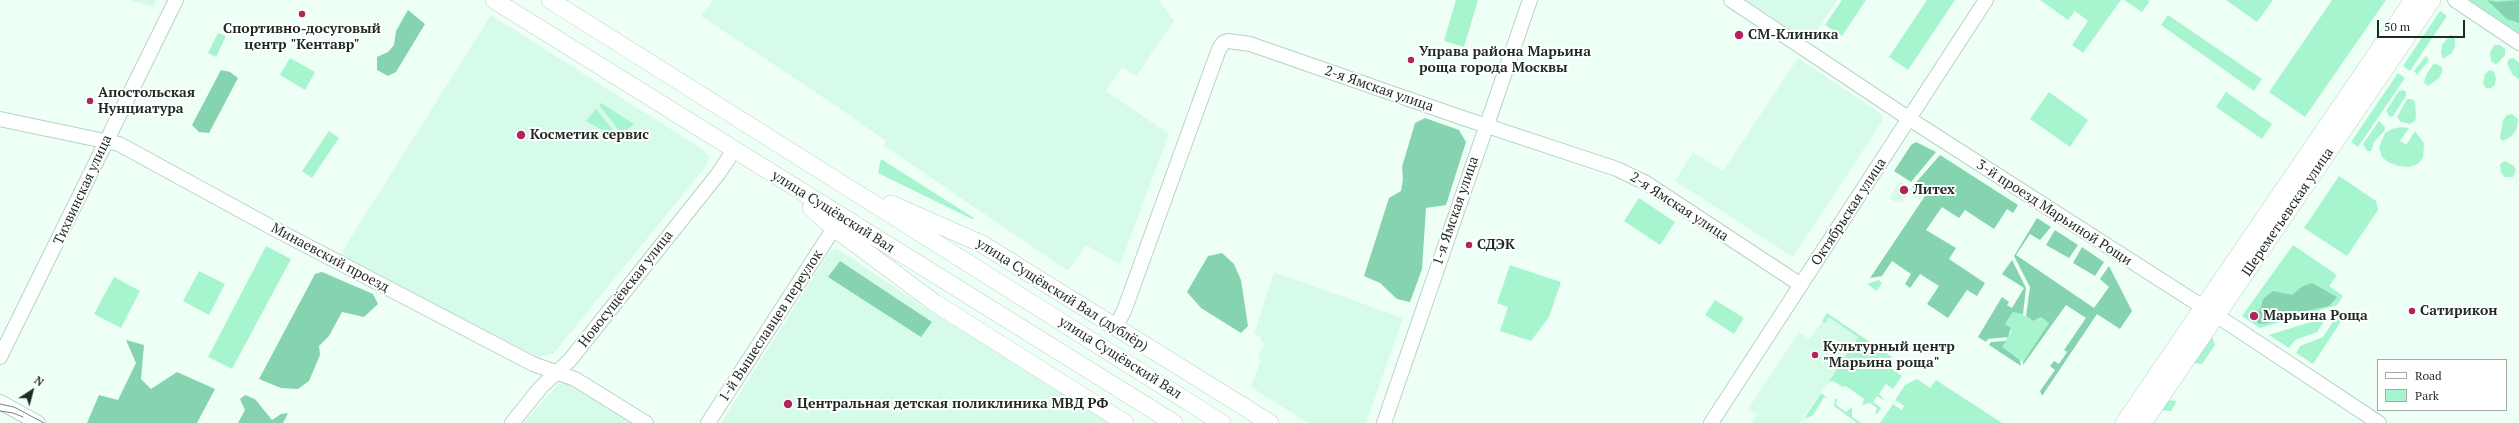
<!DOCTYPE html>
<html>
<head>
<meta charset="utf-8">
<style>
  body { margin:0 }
  #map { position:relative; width:2519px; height:423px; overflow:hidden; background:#eefff6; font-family:"PT Serif",serif }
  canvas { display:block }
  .legend { position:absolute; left:2377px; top:359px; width:130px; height:52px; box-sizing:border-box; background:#fff; border:1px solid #a5aaa7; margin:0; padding:5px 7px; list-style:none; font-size:12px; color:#1f2a24 }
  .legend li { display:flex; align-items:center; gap:8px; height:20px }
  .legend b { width:20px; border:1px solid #a5aaa7 }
  .north { position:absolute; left:12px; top:371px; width:40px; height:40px; -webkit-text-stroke:3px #fff; paint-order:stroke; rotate:36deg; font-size:11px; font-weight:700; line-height:16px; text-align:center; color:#1f2a24 }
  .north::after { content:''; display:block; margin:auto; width:14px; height:18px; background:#1f2a24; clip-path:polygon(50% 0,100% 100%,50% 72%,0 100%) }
  .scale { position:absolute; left:2377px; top:20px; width:88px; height:18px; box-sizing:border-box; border:2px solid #1f2a24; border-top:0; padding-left:5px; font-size:12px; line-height:14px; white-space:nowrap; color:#1f2a24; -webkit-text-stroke:3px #fff; paint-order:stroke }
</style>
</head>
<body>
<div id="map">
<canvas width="2519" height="423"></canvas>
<ul class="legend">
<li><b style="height:5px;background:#fff"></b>Road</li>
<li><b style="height:11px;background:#a6f5cf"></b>Park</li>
</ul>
<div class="north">N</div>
<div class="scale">50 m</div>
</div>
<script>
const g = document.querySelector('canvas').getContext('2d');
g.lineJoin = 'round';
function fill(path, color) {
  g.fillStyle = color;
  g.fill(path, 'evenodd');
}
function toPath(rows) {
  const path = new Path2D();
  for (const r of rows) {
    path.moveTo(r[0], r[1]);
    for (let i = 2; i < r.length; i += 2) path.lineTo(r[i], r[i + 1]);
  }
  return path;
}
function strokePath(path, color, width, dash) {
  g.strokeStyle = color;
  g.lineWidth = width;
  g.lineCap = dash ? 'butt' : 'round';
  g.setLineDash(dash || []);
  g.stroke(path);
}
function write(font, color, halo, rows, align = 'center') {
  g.font = font + ' "PT Serif",serif';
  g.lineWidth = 4;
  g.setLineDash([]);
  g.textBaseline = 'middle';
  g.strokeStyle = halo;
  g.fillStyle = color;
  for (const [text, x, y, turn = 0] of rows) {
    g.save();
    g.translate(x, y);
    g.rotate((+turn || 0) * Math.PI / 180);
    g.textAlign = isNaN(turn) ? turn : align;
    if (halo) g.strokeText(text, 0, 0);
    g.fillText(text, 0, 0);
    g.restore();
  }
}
fill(toPath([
  [130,0,157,0,153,7],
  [713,0,1159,0,1174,21,1136,76,1122,67,1106,91,1169,134,1120,265,1086,245,1068,271,883,145,886,141,842,110,701,16],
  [1745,0,1837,0,1810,42],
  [491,15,702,149,709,156,707,165,553,354,538,357,341,256,346,245],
  [1798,58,1880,113,1883,120,1793,257,1675,181,1693,152,1723,171],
  [1900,181,1923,196,1920,200,1908,193,1902,202,1899,200,1897,203,1889,198],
  [835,249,841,251,930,311,1109,423,721,423,828,254],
  [1274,272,1403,318,1366,423,1308,423,1251,387,1261,360,1258,358,1264,343,1260,341,1261,337,1254,334],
  [1828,315,1859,336,1800,423,1752,423,1757,415,1748,409,1799,332,1809,339],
  [559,383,569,384,631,423,524,423]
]), '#d6fbe8');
fill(toPath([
  [1456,0,1478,0,1464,47,1444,41],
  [1842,0,1866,0,1842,36,1825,25],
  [1927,0,1955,0,1908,70,1889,57],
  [2040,0,2121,0,2083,53,2072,45,2088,21,2075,11,2068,20],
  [2124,0,2147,0,2150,1,2142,12],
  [2226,0,2273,0,2257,22],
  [2332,0,2386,0,2305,117,2269,92],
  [2465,0,2519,0,2519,36],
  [2440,11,2447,16,2410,71,2403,66],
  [2168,15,2262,79,2254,91,2161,25],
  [218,33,226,36,216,57,208,53],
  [2450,35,2455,36,2455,46,2452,53,2443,59,2441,53,2442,45],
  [2494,45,2500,45,2505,49,2505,55,2498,63,2495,64,2491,61,2490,53],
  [2426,56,2429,60,2417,75,2414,71],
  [290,58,315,72,305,90,280,75],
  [2514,58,2519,63,2519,79,2512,74,2507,63,2509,59],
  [2434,63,2442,67,2442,72,2439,78,2428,86,2424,83,2426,75],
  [2490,70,2494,72,2496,78,2495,85,2491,88,2486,88,2483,84,2485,74],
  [2398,73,2405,78,2358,147,2351,142],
  [2403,90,2406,92,2406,96,2393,116,2390,117,2386,111,2399,91],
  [2049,92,2088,120,2070,147,2030,119],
  [2226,92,2272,124,2262,139,2216,107],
  [2407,99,2412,99,2415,102,2416,116,2415,121,2410,124,2401,122,2397,117],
  [601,103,634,124,622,134,599,105],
  [596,109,617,135,615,137,586,121],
  [2512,114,2518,119,2517,128,2512,136,2503,141,2500,138,2503,120,2507,115],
  [2379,121,2385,127,2385,130,2374,142,2371,151,2367,151,2363,144],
  [2401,127,2409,128,2400,141,2406,145,2415,131,2424,143,2423,157,2419,163,2410,167,2398,166,2388,162,2382,157,2379,147,2385,133,2392,129],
  [329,131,339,138,312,178,302,171],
  [881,159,974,218,972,219,878,173],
  [2505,161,2514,166,2516,170,2513,177,2505,177,2501,173,2500,164],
  [2339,176,2376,201,2378,210,2347,256,2304,228],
  [1639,198,1675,222,1660,245,1624,221],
  [2293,245,2337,275,2329,286,2343,296,2337,305,2260,328,2242,316],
  [266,246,291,259,232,369,208,357],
  [1510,265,1561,282,1549,317,1531,341,1500,331,1508,307,1497,303],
  [199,271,225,284,209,315,183,301],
  [114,277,140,291,121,328,94,314],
  [1879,280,1882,283,1877,291,1867,284],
  [1715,300,1744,318,1734,334,1705,315],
  [2348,311,2313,364,2296,353,2300,346,2323,337,2338,314],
  [2013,312,2019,312,2033,321,2041,317,2049,323,2023,362,2001,347,2012,331,2005,324],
  [1827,313,1892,357,1886,365,1902,376,1893,389,1886,384,1879,394,1885,401,1877,396,1873,402,1881,408,1877,414,1875,413,1877,408,1870,403,1862,405,1864,399,1846,386,1843,387,1833,381,1829,382,1821,393,1828,399,1824,397,1813,415,1804,419,1858,337,1829,317,1825,323,1822,321],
  [2327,317,2317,332,2295,340,2289,348,2269,335],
  [2212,337,2215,345,2202,364,2192,363],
  [1917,379,1930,388,1936,380,2002,423,1880,423,1893,404,1902,410,1904,406,1895,400,1905,385],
  [1835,399,1837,399,1836,405,1846,412,1852,407,1852,417,1861,423,1857,423,1834,406],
  [2167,400,2177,401,2171,411,2160,410]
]), '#a6f5cf');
fill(toPath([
  [2487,0,2497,2,2519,0,2519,23,2507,19],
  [408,10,425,24,396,72,388,76,377,70,377,57,388,52,394,45,396,31],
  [221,70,230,72,238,78,209,133,199,132,192,125],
  [1425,118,1459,130,1466,142,1446,205,1426,208,1422,269,1410,302,1397,299,1380,283,1364,276,1389,198,1401,191,1403,179,1402,167,1415,123],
  [1916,142,1936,152,1911,182,1894,171,1911,145],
  [1940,155,2018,205,2013,213,2007,209,1994,229,1965,210,1959,218,1942,207,1926,230,1956,248,1949,259,1985,283,1977,296,1967,290,1948,318,1927,304,1939,286,1920,274,1910,288,1905,284,1911,274,1892,261,1882,276,1870,278,1925,196,1912,187],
  [2037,218,2051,227,2040,240,2030,234,2016,255,2094,308,2109,287,2100,279,2109,266,2132,311,2120,329,2097,314,2042,396,2040,391,2055,370,2050,366,2054,361,2059,364,2067,352,2064,350,2086,318,2066,305,2023,365,2023,362,2049,323,2041,317,2033,321,2026,316,2030,287,2014,256],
  [2055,230,2078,245,2069,258,2046,245],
  [2082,247,2104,262,2095,276,2073,263],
  [1222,253,1234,264,1241,280,1248,326,1241,333,1201,308,1187,292,1208,256],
  [2012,260,2026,288,2023,314,2013,312,2005,324,2011,328,2008,337,1988,339,1986,342,1978,337,2002,297,2009,302,2007,305,2012,308,2024,288,2002,274],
  [840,261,932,322,921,337,828,277],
  [322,272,373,294,378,304,364,317,342,312,329,336,319,346,320,355,309,381,298,389,281,388,259,379,315,274],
  [2312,283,2337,297,2329,306,2291,314,2268,323,2259,324,2253,317,2261,308,2263,299,2273,291,2292,295,2303,286],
  [126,340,144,345,141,379,151,389,177,372,215,389,197,423,87,423,99,395,118,400,136,363],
  [2006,341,2002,347,2020,360,2021,366,1989,345,1991,342],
  [245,395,255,399,272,420,281,414,288,413,283,423,238,423,245,410,240,399]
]), '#85d3af');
const minor = toPath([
  [1731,0,1908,118,2231,325,2379,423],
  [2455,0,2519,43],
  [0,119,119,144,271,227,533,364,575,379,646,423],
  [1115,327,1124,311,1219,49,1223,43,1228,41,1250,44,1463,118,1617,169,1646,183,1801,285],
  [0,357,176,0],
  [0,402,38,423],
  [512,423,541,387,570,360,718,174,734,150],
  [708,423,834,228],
  [1384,423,1530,0],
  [1711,423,1986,0]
]);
const major = toPath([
  [494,0,1174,423],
  [550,0,1222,423],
  [891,204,982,244,1270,423],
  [811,208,834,228,935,303,1125,423],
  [2124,423,2413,0],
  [2143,423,2432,0]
]);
strokePath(minor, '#b8d3c5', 16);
strokePath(major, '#b8d3c5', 18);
strokePath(minor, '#fff', 14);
strokePath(major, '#fff', 17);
strokePath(toPath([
  [0,404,14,407,44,423],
  [0,411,13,413,23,417]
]), '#75837b', 1);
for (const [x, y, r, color] of [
  [302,14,4,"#b2255c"],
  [1739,35,5,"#b2255c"],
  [1411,60,4,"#b2255c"],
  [90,101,4,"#b2255c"],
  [521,135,5,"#b2255c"],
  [1904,190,5,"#b2255c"],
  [1469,245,4,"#b2255c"],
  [2412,311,4,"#b2255c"],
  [2254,316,5,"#b2255c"],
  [1815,355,4,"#b2255c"],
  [788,404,5,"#b2255c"]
]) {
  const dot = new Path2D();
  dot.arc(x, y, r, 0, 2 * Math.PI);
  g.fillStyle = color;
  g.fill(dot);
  strokePath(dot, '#fff', 1.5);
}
write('bold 14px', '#1f2a24', '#fff', [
  ["Спортивно-досуговый",302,29,"center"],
  ["центр \"Кентавр\"",302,45,"center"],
  ["СМ-Клиника",1748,35],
  ["Управа района Марьина",1419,52],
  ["роща города Москвы",1419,68],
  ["Апостольская",98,93],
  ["Нунциатура",98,109],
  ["Косметик сервис",530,135],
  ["Литех",1913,190],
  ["СДЭК",1477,245],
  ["Сатирикон",2420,311],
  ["Марьина Роща",2263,316],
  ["Культурный центр",1823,347],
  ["\"Марьина роща\"",1823,363],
  ["Центральная детская поликлиника МВД РФ",797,404]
], 'left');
write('14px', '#1f2a24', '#fff', [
  ["2-я Ямская улица",1379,89,19],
  ["Тихвинская улица",83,190,-65],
  ["2-я Ямская улица",1679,207,33],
  ["1-я Ямская улица",1456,211,-71],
  ["улица Сущёвский Вал",833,212,32],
  ["Октябрьская улица",1849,212,-57],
  ["Шереметьевская улица",2288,212,-56],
  ["3-й проезд Марьиной Рощи",2054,213,33],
  ["Минаевский проезд",330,258,28],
  ["Новосущёвская улица",626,289,-52],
  ["улица Сущёвский Вал (дублёр)",1062,295,32],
  ["1-й Вышеславцев переулок",771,326,-57],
  ["улица Сущёвский Вал",1120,358,32]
]);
</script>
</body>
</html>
